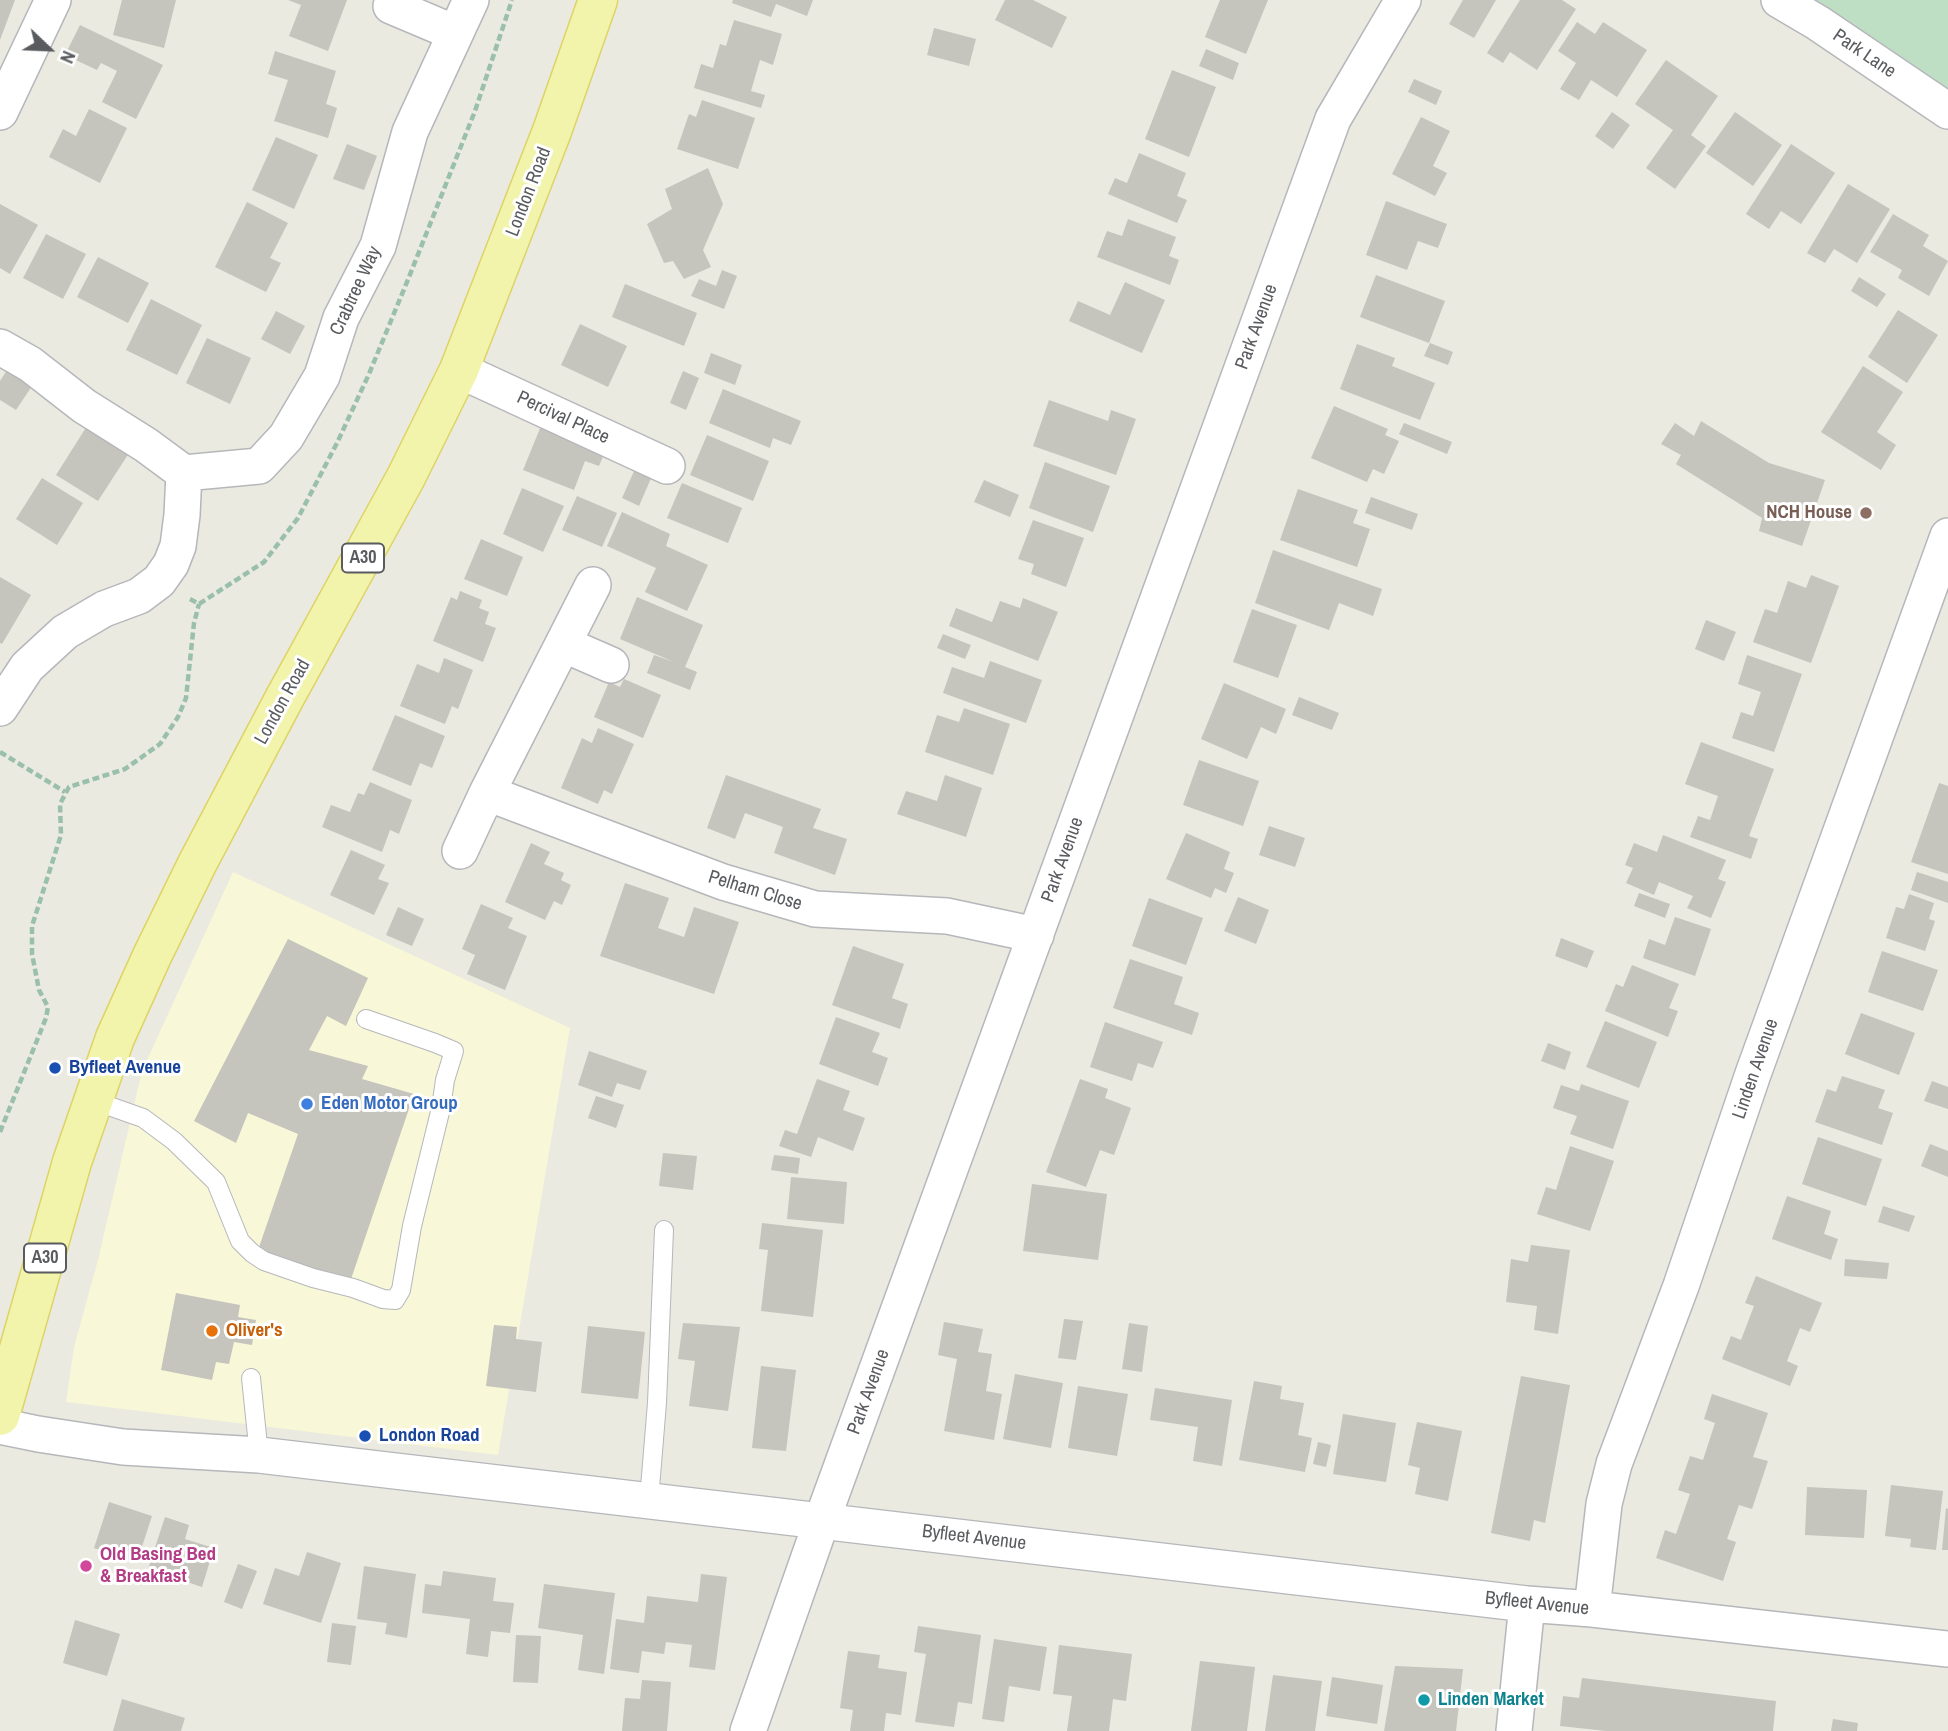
<!DOCTYPE html>
<html>
<head>
<meta charset="utf-8">
<style>
  body { margin:0 }
  #map { position:relative; width:1948px; height:1731px; overflow:hidden; background:#eaeae0; font-family:"Archivo Narrow",sans-serif }
  canvas { display:block }
  .north { position:absolute; left:14px; top:14px; width:70px; height:70px; -webkit-text-stroke:5px #fff; paint-order:stroke; rotate:113deg; font-size:19px; font-weight:700; line-height:28px; text-align:center; color:#595b5f }
  .north::after { content:''; display:block; margin:auto; width:24px; height:32px; background:#595b5f; clip-path:polygon(50% 0,100% 100%,50% 72%,0 100%) }
</style>
</head>
<body>
<div id="map">
<canvas width="1948" height="1731"></canvas>
<div class="north">N</div>
</div>
<script>
const g = document.querySelector('canvas').getContext('2d');
g.lineJoin = 'round';
function fill(path, color) {
  g.fillStyle = color;
  g.fill(path, 'evenodd');
}
function toPath(rows) {
  const path = new Path2D();
  for (const r of rows) {
    path.moveTo(r[0], r[1]);
    for (let i = 2; i < r.length; i += 2) path.lineTo(r[i], r[i + 1]);
  }
  return path;
}
function strokePath(path, color, width, dash) {
  g.strokeStyle = color;
  g.lineWidth = width;
  g.lineCap = dash ? 'butt' : 'round';
  g.setLineDash(dash || []);
  g.stroke(path);
}
function write(font, color, halo, rows, align = 'center') {
  g.font = font + ' "Archivo Narrow",sans-serif';
  g.lineWidth = 6;
  g.setLineDash([]);
  g.textBaseline = 'middle';
  g.strokeStyle = halo;
  g.fillStyle = color;
  for (const [text, x, y, turn = 0] of rows) {
    g.save();
    g.translate(x, y);
    g.rotate((+turn || 0) * Math.PI / 180);
    g.textAlign = isNaN(turn) ? turn : align;
    if (halo) g.strokeText(text, 0, 0);
    g.fillText(text, 0, 0);
    g.restore();
  }
}
fill(toPath([
  [233,872,570,1028,498,1455,66,1402,74,1347,98,1260,142,1071]
]), '#f8f7d7');
fill(toPath([
  [1807,0,1948,0,1948,95]
]), '#bfdfc5');
fill(toPath([
  [0,0,15,0,0,40],
  [122,0,176,0,164,48,113,35],
  [288,0,347,0,328,51,289,36,301,5],
  [733,0,813,0,807,16,776,4,771,17,732,3],
  [1005,0,1033,0,1067,17,1052,48,995,20],
  [1220,0,1268,0,1246,54,1205,37],
  [1463,0,1496,0,1474,38,1449,24],
  [1520,0,1562,0,1576,9,1537,70,1510,52,1503,63,1487,53],
  [734,20,782,34,773,65,760,60,751,91,765,95,761,108,694,88,701,64,713,68,720,44,726,46],
  [1577,22,1595,34,1603,22,1647,50,1617,97,1591,80,1579,100,1560,89,1576,63,1558,51],
  [80,25,163,65,136,119,102,102,117,71,101,63,97,70,65,55],
  [934,28,976,39,969,66,927,55],
  [1206,49,1239,63,1233,80,1199,66],
  [275,51,336,71,326,104,337,108,328,138,274,121,288,80,268,74],
  [1666,60,1718,96,1691,135,1706,146,1675,189,1646,168,1673,130,1635,104],
  [1172,70,1216,87,1189,157,1145,139],
  [1414,79,1442,91,1436,105,1408,92],
  [702,100,755,118,738,169,677,149,689,114,696,117],
  [89,109,127,128,100,183,49,157,63,129,76,136],
  [1612,112,1630,125,1613,149,1595,136],
  [1735,112,1782,145,1753,186,1706,153],
  [1421,117,1450,131,1433,166,1447,173,1435,196,1392,174],
  [276,137,318,155,294,209,252,190],
  [347,144,377,156,364,190,333,179],
  [1791,144,1835,173,1801,224,1781,211,1769,229,1746,214],
  [1139,153,1186,173,1177,196,1187,200,1177,223,1108,194,1115,178,1127,183],
  [708,168,723,204,703,250,711,267,684,279,673,261,664,263,647,224,672,209,665,189],
  [1848,184,1890,209,1857,263,1834,249,1825,263,1807,253],
  [1386,201,1447,224,1438,248,1418,241,1407,270,1366,255],
  [247,202,288,223,270,258,281,263,266,292,215,267],
  [0,204,38,225,10,274,0,268],
  [1893,214,1929,235,1923,246,1948,261,1929,296,1898,278,1902,270,1870,252],
  [1128,219,1176,237,1169,256,1179,260,1170,285,1097,257,1107,231,1122,236],
  [46,234,86,254,63,299,23,278],
  [98,257,149,283,128,323,77,297],
  [722,270,737,276,724,309,691,296,699,279,716,286],
  [1376,275,1445,301,1429,343,1360,317],
  [1859,277,1886,294,1877,307,1851,291],
  [1125,282,1165,300,1142,353,1069,321,1078,301,1110,315],
  [625,284,697,313,684,346,612,317],
  [151,299,202,325,177,375,126,350],
  [1898,310,1938,335,1907,383,1868,357],
  [276,311,305,326,290,354,261,339],
  [580,324,627,346,608,387,561,365],
  [207,338,251,358,230,404,186,383],
  [1430,343,1453,352,1448,365,1424,356],
  [1357,344,1395,358,1392,366,1435,383,1420,420,1340,389],
  [711,353,742,365,735,385,704,373],
  [1863,366,1903,392,1877,432,1896,445,1881,470,1821,432],
  [9,367,34,383,16,410,0,400,0,381],
  [683,371,699,378,686,410,670,403],
  [723,389,801,421,791,445,773,438,770,448,709,423],
  [1049,400,1108,421,1111,410,1136,419,1116,475,1033,446],
  [1334,406,1388,429,1385,435,1399,441,1384,474,1373,469,1367,482,1311,458],
  [543,421,607,447,599,466,585,461,574,490,523,470],
  [1701,421,1769,463,1825,480,1802,546,1759,531,1762,518,1676,464,1681,455,1661,444,1675,423,1694,436],
  [1404,423,1452,442,1447,454,1399,434],
  [87,426,129,453,98,501,56,475],
  [707,435,769,461,753,501,690,475],
  [1045,462,1110,486,1093,532,1029,508],
  [635,469,652,476,639,506,622,498],
  [42,478,83,503,57,545,16,519],
  [984,480,1019,495,1010,517,974,502],
  [682,483,742,508,728,543,667,518],
  [522,488,564,506,543,552,503,534],
  [1298,489,1358,510,1353,523,1370,529,1357,567,1280,540],
  [577,496,617,513,602,547,562,530],
  [1371,497,1418,514,1412,530,1365,513],
  [622,512,670,534,666,546,708,565,687,611,645,592,656,568,607,546],
  [1033,520,1084,538,1066,587,1031,574,1034,564,1018,559],
  [481,539,523,557,507,596,464,579],
  [1273,550,1382,589,1373,616,1339,603,1329,630,1255,603],
  [1811,575,1839,586,1811,663,1753,642,1765,609,1777,613,1788,581,1806,588],
  [0,577,31,595,2,644,0,643],
  [460,591,482,600,479,608,489,612,485,624,496,628,483,662,433,641,451,597,457,600],
  [637,597,703,625,685,667,697,672,690,690,647,673,654,655,674,662,620,639],
  [1023,598,1058,612,1038,661,949,626,956,608,992,622,1000,601,1020,608],
  [1252,609,1297,625,1278,678,1233,662],
  [1706,620,1736,632,1724,661,1695,649],
  [943,634,971,645,965,659,937,648],
  [1747,655,1802,674,1774,752,1732,738,1741,712,1753,716,1761,692,1738,684],
  [444,658,473,670,458,709,452,706,445,724,400,706,417,664,439,673],
  [990,661,1042,680,1026,723,943,693,952,667,984,678],
  [624,679,661,695,643,738,594,717,609,682,620,687],
  [1224,683,1286,709,1276,734,1261,727,1247,759,1201,739],
  [1299,697,1339,713,1332,730,1292,715],
  [964,708,1010,724,993,775,925,752,937,715,959,722],
  [395,715,445,736,432,768,420,763,411,786,372,770],
  [598,728,634,744,612,794,604,790,598,804,561,788,582,738,592,743],
  [1701,742,1774,769,1749,836,1758,839,1751,859,1690,837,1698,816,1710,820,1718,796,1685,784],
  [1199,760,1259,781,1243,826,1183,805],
  [726,775,821,809,813,828,847,839,835,875,774,853,783,827,745,813,735,839,707,828],
  [945,775,982,788,966,837,897,814,906,791,937,801],
  [370,782,412,800,399,834,390,830,382,852,322,827,331,805,350,812,358,793,364,795],
  [1939,783,1948,786,1948,874,1911,862],
  [1269,826,1305,838,1295,867,1259,855],
  [1186,833,1230,852,1224,869,1234,873,1226,893,1215,888,1211,898,1166,879],
  [1663,835,1726,860,1718,879,1726,882,1711,918,1687,908,1693,896,1659,882,1654,895,1626,883,1633,868,1625,865,1634,843,1657,852],
  [531,843,550,852,544,864,564,873,561,880,571,885,562,905,554,901,545,920,505,902],
  [351,850,385,865,378,879,389,883,374,915,330,895],
  [1917,872,1948,882,1948,903,1911,890],
  [625,883,669,898,658,928,684,937,694,907,739,922,714,994,600,956],
  [1639,893,1670,904,1665,918,1634,906],
  [1909,894,1934,903,1929,919,1935,921,1925,951,1886,938,1896,907,1904,909],
  [1238,897,1269,910,1256,944,1224,931],
  [1149,898,1203,918,1186,965,1132,946],
  [481,904,513,918,508,928,527,936,505,990,467,974,475,955,462,949],
  [398,907,424,919,412,946,386,935],
  [1675,917,1711,929,1695,976,1643,958,1649,939,1665,945],
  [1561,938,1594,951,1587,968,1555,956],
  [288,939,368,978,346,1026,327,1016,309,1050,368,1066,362,1079,414,1094,349,1285,257,1253,298,1134,248,1113,236,1143,194,1121],
  [853,946,904,964,892,998,908,1004,900,1029,832,1005],
  [1882,951,1938,970,1923,1011,1868,992],
  [1130,959,1183,977,1174,1004,1199,1013,1192,1035,1113,1008],
  [1632,965,1679,984,1669,1008,1678,1011,1668,1037,1605,1011,1616,984,1623,987],
  [1861,1013,1915,1033,1899,1075,1845,1054],
  [836,1017,880,1033,872,1052,888,1058,878,1086,819,1064],
  [1605,1021,1657,1042,1639,1088,1586,1067],
  [1105,1022,1163,1042,1153,1068,1138,1063,1132,1081,1090,1067],
  [1548,1043,1571,1052,1565,1070,1541,1061],
  [589,1051,647,1071,640,1090,617,1083,612,1097,578,1085],
  [1842,1076,1885,1090,1878,1108,1893,1113,1882,1145,1815,1122,1827,1089,1836,1092],
  [817,1079,850,1091,843,1110,865,1118,853,1151,818,1137,811,1157,779,1146,785,1130,797,1134],
  [1080,1079,1108,1089,1105,1098,1131,1108,1114,1155,1100,1150,1086,1187,1046,1172],
  [1932,1081,1948,1087,1948,1109,1924,1101],
  [1581,1084,1629,1101,1613,1149,1570,1134,1577,1116,1553,1108,1561,1085,1579,1091],
  [596,1096,624,1105,616,1128,588,1118],
  [1818,1137,1882,1159,1866,1206,1802,1184],
  [1930,1144,1948,1151,1948,1177,1921,1166],
  [1570,1146,1614,1161,1590,1231,1537,1214,1546,1187,1556,1190],
  [663,1153,697,1156,693,1190,659,1186],
  [774,1155,800,1158,798,1174,771,1170],
  [791,1177,847,1182,844,1224,787,1219],
  [1032,1184,1107,1194,1098,1260,1023,1251],
  [1787,1196,1831,1211,1824,1234,1838,1239,1831,1260,1772,1239],
  [1883,1206,1915,1216,1909,1232,1878,1222],
  [762,1223,823,1230,813,1317,761,1311,768,1250,759,1249],
  [1531,1245,1570,1250,1558,1334,1534,1330,1537,1306,1506,1302,1511,1259,1528,1262],
  [1845,1259,1889,1263,1887,1279,1844,1276],
  [1756,1276,1822,1303,1810,1332,1800,1328,1787,1361,1798,1366,1790,1386,1722,1359,1731,1336,1741,1340,1754,1306,1745,1303],
  [176,1293,240,1305,238,1317,256,1320,252,1345,234,1342,229,1364,216,1362,212,1380,161,1370],
  [1064,1319,1083,1321,1076,1360,1058,1358],
  [944,1322,983,1329,978,1352,992,1354,986,1391,1002,1394,994,1440,944,1431,957,1359,938,1355],
  [683,1323,740,1327,728,1411,689,1406,695,1361,678,1359],
  [1129,1323,1148,1326,1142,1372,1122,1369],
  [494,1325,517,1327,516,1339,542,1342,536,1392,486,1386],
  [588,1326,645,1332,638,1399,581,1393],
  [761,1366,796,1370,786,1451,752,1448],
  [1015,1374,1063,1383,1051,1448,1003,1439],
  [1521,1376,1570,1385,1545,1523,1534,1520,1530,1541,1491,1533],
  [1254,1381,1282,1386,1280,1399,1304,1403,1298,1435,1312,1438,1305,1472,1239,1460],
  [1078,1386,1128,1394,1117,1456,1068,1448],
  [1155,1388,1232,1400,1222,1466,1193,1461,1198,1427,1150,1420],
  [1712,1394,1768,1413,1753,1457,1768,1461,1752,1509,1739,1505,1727,1539,1736,1542,1723,1581,1656,1558,1665,1530,1676,1534,1690,1494,1678,1490,1690,1456,1703,1460,1715,1423,1704,1419],
  [1343,1414,1396,1423,1386,1482,1333,1474],
  [1417,1422,1462,1431,1448,1501,1415,1494,1420,1468,1408,1465],
  [1318,1442,1331,1445,1326,1467,1313,1464],
  [1891,1485,1943,1491,1936,1550,1910,1547,1911,1539,1885,1536],
  [1807,1487,1867,1490,1864,1538,1805,1535],
  [109,1502,152,1516,137,1562,94,1548],
  [1946,1508,1948,1509,1948,1550,1942,1550],
  [165,1517,189,1525,185,1539,214,1548,202,1587,148,1569],
  [307,1552,341,1563,321,1623,263,1604,275,1568,299,1576],
  [238,1564,257,1571,242,1609,224,1602],
  [364,1566,416,1574,407,1638,385,1634,387,1623,357,1619],
  [443,1571,496,1578,493,1601,514,1603,510,1633,491,1631,488,1657,466,1654,470,1619,422,1613,425,1584,441,1586],
  [701,1574,727,1577,715,1670,689,1667,692,1645,666,1642,664,1654,642,1651,639,1673,610,1669,616,1619,644,1623,647,1596,698,1602],
  [544,1584,615,1593,604,1674,578,1670,583,1635,538,1628],
  [75,1620,120,1634,107,1676,63,1663],
  [332,1623,356,1626,351,1665,327,1662],
  [918,1626,981,1635,972,1704,958,1702,954,1727,915,1722,926,1654,914,1652],
  [516,1635,541,1636,538,1683,513,1682],
  [994,1639,1047,1647,1040,1691,1009,1686,1004,1722,982,1719],
  [1059,1645,1132,1654,1126,1701,1113,1699,1109,1731,1067,1731,1072,1696,1053,1694],
  [848,1651,880,1655,878,1668,907,1672,901,1715,886,1713,884,1731,850,1731,853,1710,840,1708],
  [1200,1661,1255,1667,1247,1731,1191,1731],
  [1395,1666,1463,1669,1456,1731,1384,1731],
  [1273,1675,1322,1681,1315,1731,1265,1731],
  [1332,1677,1383,1685,1377,1724,1326,1716],
  [1582,1678,1776,1701,1773,1731,1606,1731,1560,1726,1563,1696,1579,1698],
  [642,1680,671,1682,667,1731,622,1731,625,1698,640,1699],
  [122,1699,185,1718,181,1731,113,1731],
  [1833,1719,1858,1723,1857,1731,1831,1731]
]), '#c5c4bd');
const service = toPath([
  [92,1100,143,1118,174,1141,216,1182,240,1241,252,1253,264,1261,313,1278,353,1288,383,1299,395,1300,401,1290,412,1226,441,1108,445,1080,454,1051,435,1043,366,1019],
  [251,1378,259,1455],
  [649,1500,657,1403,664,1230]
]);
const minor = toPath([
  [1779,0,1818,23,1948,111],
  [391,6,455,33],
  [0,112,53,0],
  [0,347,30,364,84,406,146,445,184,473,259,466,286,437,322,376,341,318,378,246,410,132,471,0],
  [459,370,667,466],
  [563,644,611,665],
  [0,708,27,667,65,632,104,609,139,596,159,581,171,564,178,546,182,515,184,473],
  [487,793,723,882,815,909,947,916,1036,935],
  [460,851,487,793,593,585],
  [0,1426,38,1434,123,1447,259,1455,1527,1604,1592,1609,1948,1649],
  [1592,1609,1604,1504,1614,1464,1681,1286,1753,1074,1948,536],
  [748,1731,822,1520,1333,119,1403,0],
  [1514,1731,1527,1604]
]);
const primary = toPath([
  [0,1416,72,1162,115,1038,152,956,197,864,284,699,406,477,459,370,552,131,598,0]
]);
strokePath(service, '#b6b7bb', 20);
strokePath(minor, '#b6b7bb', 38);
strokePath(primary, '#ded365', 41);
strokePath(toPath([
  [190,599,199,604,264,562,298,518,337,443,369,374,409,277,475,111,512,0],
  [0,752,65,792],
  [0,1132,46,1018,48,1007,39,990,32,954,32,926,61,835,60,804,69,787,125,769,160,744,178,717,186,698,194,623,199,604]
]), '#9abfab', 4.5, [7, 3.5]);
strokePath(service, '#fff', 18);
strokePath(minor, '#fff', 35);
strokePath(primary, '#f2f4ab', 38);
for (const [x, y, r, color] of [
  [1866,513,7,"#8d6e63"],
  [55,1068,7,"#1a4fb4"],
  [307,1104,7,"#3f7fe0"],
  [212,1331,7,"#e8710a"],
  [365,1436,7,"#1a4fb4"],
  [86,1566,7,"#d1479c"],
  [1424,1700,7,"#0f9aa8"]
]) {
  const dot = new Path2D();
  dot.arc(x, y, r, 0, 2 * Math.PI);
  g.fillStyle = color;
  g.fill(dot);
  strokePath(dot, '#fff', 2.5);
}
for (const [x, y, w] of [
  [363,558,42],
  [45,1258,42]
]) {
  const box = new Path2D();
  box.roundRect(x - w / 2, y - 14.5, w, 29, 5);
  g.fillStyle = '#fff';
  g.fill(box);
  strokePath(box, '#595b5f', 2);
}
write('bold 18px', '#595b5f', null, [
  ["A30",363,558],
  ["A30",45,1258]
]);
write('19px', '#595b5f', '#fff', [
  ["Park Lane",1864,54,34],
  ["London Road",529,192,-69],
  ["Crabtree Way",356,291,-65],
  ["Park Avenue",1257,327,-70],
  ["Percival Place",563,418,25],
  ["London Road",283,702,-61],
  ["Park Avenue",1063,860,-70],
  ["Pelham Close",755,891,17],
  ["Linden Avenue",1756,1069,-71],
  ["Park Avenue",869,1392,-70],
  ["Byfleet Avenue",974,1538,7],
  ["Byfleet Avenue",1537,1604,6]
]);
write('bold 19px', '#785e54', '#fff', [
  ["NCH House",1852,513]
], 'right');
write('bold 19px', '#164399', '#fff', [
  ["Byfleet Avenue",69,1068],
  ["London Road",379,1436]
], 'left');
write('bold 19px', '#366cbe', '#fff', [
  ["Eden Motor Group",321,1104]
], 'left');
write('bold 19px', '#c56008', '#fff', [
  ["Oliver's",226,1331]
], 'left');
write('bold 19px', '#b23c85', '#fff', [
  ["Old Basing Bed",100,1555],
  ["& Breakfast",100,1577]
], 'left');
write('bold 19px', '#0d838f', '#fff', [
  ["Linden Market",1438,1700]
], 'left');
</script>
</body>
</html>
